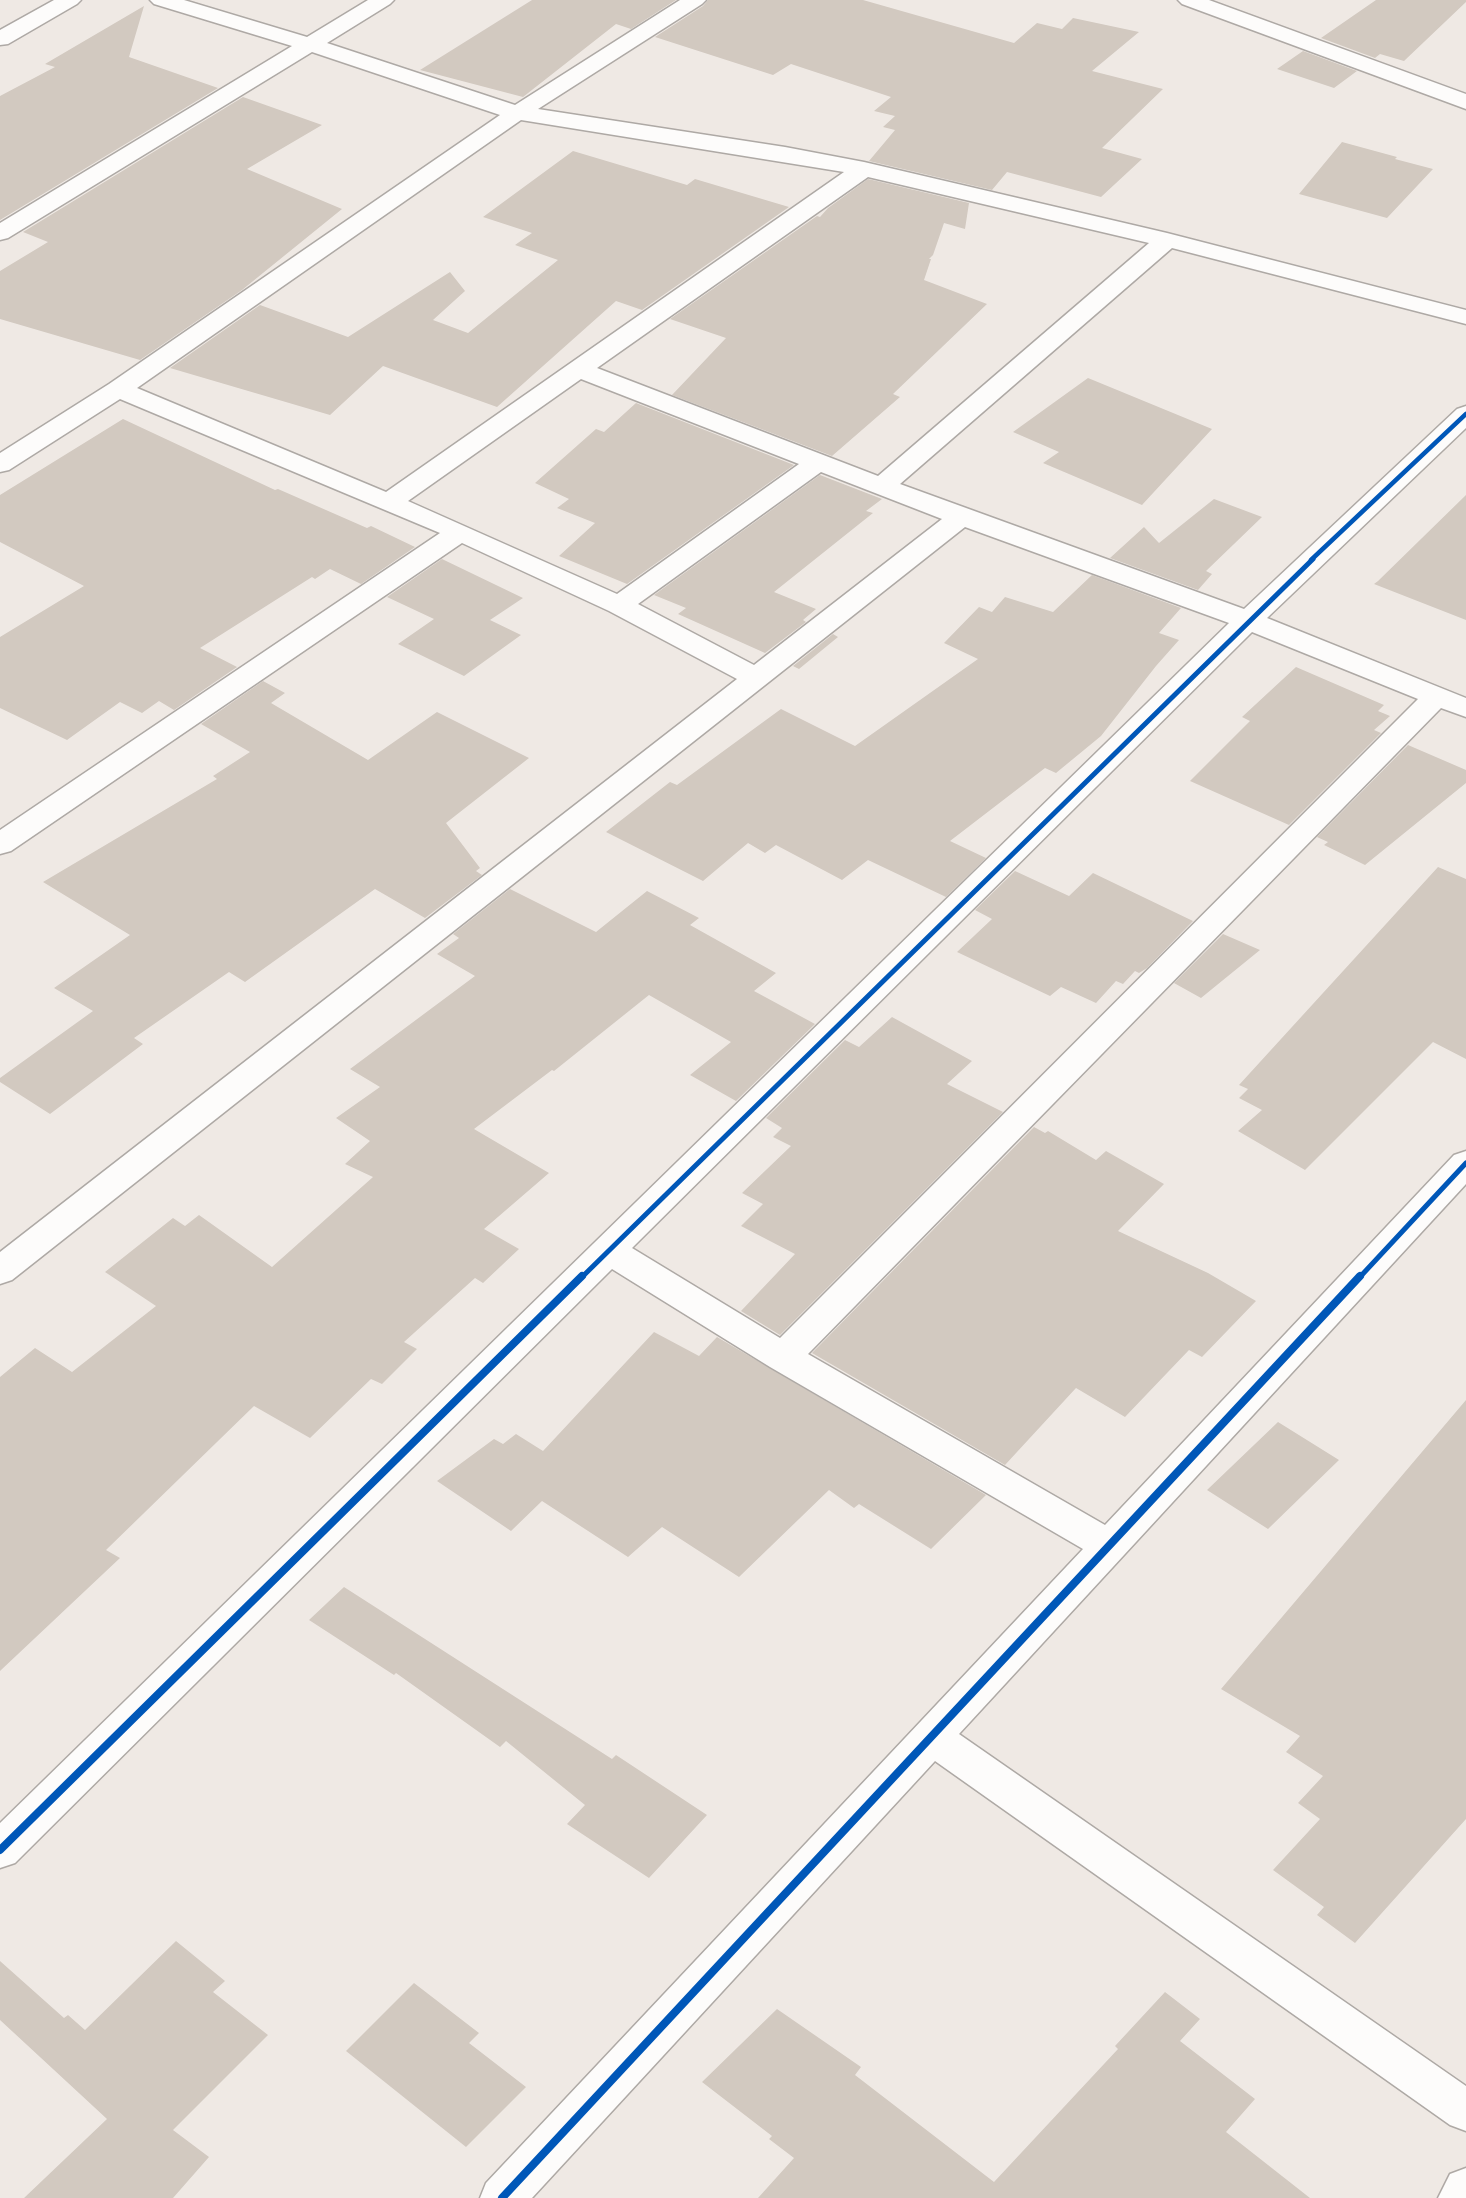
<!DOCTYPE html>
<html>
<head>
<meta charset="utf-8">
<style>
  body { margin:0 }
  canvas { display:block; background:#efe9e4 }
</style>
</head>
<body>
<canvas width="1466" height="2198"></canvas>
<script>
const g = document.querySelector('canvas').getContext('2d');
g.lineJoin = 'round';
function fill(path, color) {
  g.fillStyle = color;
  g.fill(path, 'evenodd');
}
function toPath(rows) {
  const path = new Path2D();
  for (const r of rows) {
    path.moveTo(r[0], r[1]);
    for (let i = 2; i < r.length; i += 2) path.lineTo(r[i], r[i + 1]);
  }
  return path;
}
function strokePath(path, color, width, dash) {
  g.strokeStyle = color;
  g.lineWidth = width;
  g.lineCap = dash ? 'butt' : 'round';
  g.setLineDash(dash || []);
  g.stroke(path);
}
fill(toPath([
  [532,0,676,0,631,29,616,24,523,97,420,70],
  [708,0,863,0,1014,43,1037,23,1062,29,1073,18,1139,32,1092,71,1163,89,1102,148,1142,159,1101,197,1007,172,992,190,869,161,895,130,883,127,895,116,874,111,891,97,791,64,773,75,655,37,703,6],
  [1376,0,1466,0,1466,2,1404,61,1380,54,1375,58,1321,38],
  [144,6,129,57,218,88,0,220,0,96,55,67,45,64],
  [1303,51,1357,71,1334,88,1277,69],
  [243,97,322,125,247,169,342,209,242,290,140,360,0,319,0,271,48,242,23,232],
  [1342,142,1397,157,1395,159,1433,169,1387,218,1299,194],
  [573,151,687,185,695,179,789,207,642,310,616,301,497,407,383,366,330,415,170,368,260,305,348,337,450,272,465,291,433,320,468,333,558,260,515,245,532,233,483,217],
  [868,179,969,203,965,229,944,223,933,255,929,259,931,259,924,280,987,304,893,394,900,397,832,456,672,395,726,338,670,319,817,216,820,217,828,208],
  [1088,378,1212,429,1142,505,1043,463,1059,452,1013,432],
  [636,403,794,465,627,584,559,556,595,523,557,508,569,499,535,483,596,429,604,432],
  [123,419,275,490,278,489,367,528,371,526,415,547,361,584,330,569,315,579,312,577,200,648,237,667,174,710,159,701,142,713,120,702,67,740,0,708,0,637,84,586,0,542,0,495],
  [820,475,882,499,866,511,873,513,774,592,816,609,803,620,806,622,765,653,678,614,686,608,654,595],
  [1466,495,1466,620,1374,584,1378,581],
  [1214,499,1262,517,1206,571,1212,574,1198,590,1110,558,1144,527,1159,543],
  [442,559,523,598,490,620,521,635,464,676,398,644,434,619,387,597],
  [1092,575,1181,608,1159,633,1179,640,1156,666,1101,736,1056,773,1045,768,950,841,986,858,946,897,868,860,842,880,776,845,765,853,748,843,703,881,606,832,670,782,677,785,781,709,855,746,978,659,944,643,979,607,992,612,1005,597,1053,612],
  [833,634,838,637,799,669,793,666],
  [1296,667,1384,705,1378,711,1390,716,1374,730,1381,733,1289,825,1190,781,1250,721,1242,717],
  [263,681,285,693,271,703,368,760,437,712,529,758,446,823,480,868,476,871,482,875,425,918,375,889,245,982,229,972,134,1038,143,1044,50,1114,0,1082,0,1078,93,1011,54,988,130,935,43,882,217,779,213,776,250,752,201,724],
  [1408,745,1466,770,1466,783,1365,865,1324,845,1328,842,1317,837],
  [1438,867,1466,879,1466,1059,1433,1042,1305,1170,1238,1131,1262,1110,1239,1098,1248,1089,1239,1085],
  [1015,871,1069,896,1093,873,1193,921,1147,968,1139,973,1135,971,1123,984,1116,981,1096,1003,1061,987,1050,996,957,952,992,919,975,910],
  [510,889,596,932,647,891,699,918,690,925,776,973,754,991,815,1024,736,1101,690,1075,731,1042,649,995,554,1071,552,1070,474,1129,549,1173,484,1229,519,1249,483,1283,475,1278,404,1342,417,1349,382,1384,371,1379,310,1438,254,1406,106,1550,120,1558,0,1671,0,1377,35,1348,72,1372,156,1306,105,1272,173,1218,185,1226,199,1215,272,1267,373,1177,345,1164,370,1141,336,1118,380,1087,350,1069,475,976,437,954,459,938,453,934],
  [1223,934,1260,950,1201,998,1174,983],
  [892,1017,972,1061,947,1084,1003,1112,780,1335,741,1311,795,1254,741,1226,763,1204,742,1193,791,1146,773,1137,782,1128,766,1118,845,1040,859,1047],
  [1034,1127,1045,1133,1048,1131,1096,1160,1106,1151,1164,1184,1118,1231,1208,1273,1256,1301,1202,1357,1189,1350,1125,1417,1076,1388,1005,1465,812,1353],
  [654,1332,699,1356,717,1337,986,1495,931,1549,859,1504,854,1508,829,1490,739,1577,662,1527,628,1557,542,1501,511,1531,437,1481,494,1439,503,1444,516,1434,543,1451],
  [1466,1400,1466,1819,1355,1943,1317,1915,1324,1907,1273,1870,1320,1819,1298,1803,1323,1776,1286,1752,1300,1736,1221,1689],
  [1278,1422,1339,1460,1268,1529,1207,1490],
  [344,1587,612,1759,616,1755,707,1815,649,1878,567,1824,585,1805,506,1741,500,1747,396,1673,394,1675,309,1620],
  [176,1941,225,1981,213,1992,268,2035,173,2130,209,2157,173,2198,24,2198,107,2119,0,2020,0,1961,64,2018,68,2015,85,2030],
  [414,1983,479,2033,469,2043,526,2087,466,2147,346,2051],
  [1165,1992,1200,2019,1180,2041,1255,2099,1226,2132,1310,2198,758,2198,794,2158,769,2139,772,2136,702,2082,777,2009,861,2067,855,2075,994,2182,1118,2049,1115,2046]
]), '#d2c9c0');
const minor = toPath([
  [54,0,81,0,77,4,8,44,0,45,0,30,54,0],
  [150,0,184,0,307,37,368,0,394,0,390,4,327,43,515,105,680,0,706,0,702,4,538,109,785,147,864,162,1167,233,1466,310,1466,324,1172,248,900,484,1244,609,1457,409,1466,406,1466,428,1267,618,1466,698,1466,717,1441,708,808,1354,1105,1525,1454,1155,1466,1151,1466,1184,959,1734,1466,2086,1466,2131,1450,2125,935,1761,532,2198,480,2198,486,2183,1083,1549,770,1367,612,1269,15,1863,0,1868,0,1823,1229,623,965,527,12,1280,0,1284,0,1252,737,679,609,611,462,543,11,851,0,854,0,830,440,533,120,399,9,470,0,472,0,453,109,384,500,115,312,52,8,238,0,240,0,223,292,46,154,4,150,0],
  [521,120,844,172,386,492,137,388,521,120],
  [868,177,1149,243,878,476,597,368,868,177],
  [581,379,799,464,617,594,408,501,581,379],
  [821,472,942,519,754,665,638,604,821,472],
  [1252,632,1418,699,780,1338,632,1248,1252,632],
  [1178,0,1209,0,1466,94,1466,109,1182,4,1178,0],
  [1466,2168,1466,2198,1438,2198,1450,2174,1466,2168]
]);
strokePath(minor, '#aea9a5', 3);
fill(minor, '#fdfcfb');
strokePath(toPath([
  [1311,560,1466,414]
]), '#0057b8', 4.5);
strokePath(toPath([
  [581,1278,1313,559],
  [1359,1278,1466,1163]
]), '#0057b8', 5);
strokePath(toPath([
  [0,1850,582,1276],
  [502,2198,1360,1276]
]), '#0057b8', 8);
</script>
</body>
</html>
